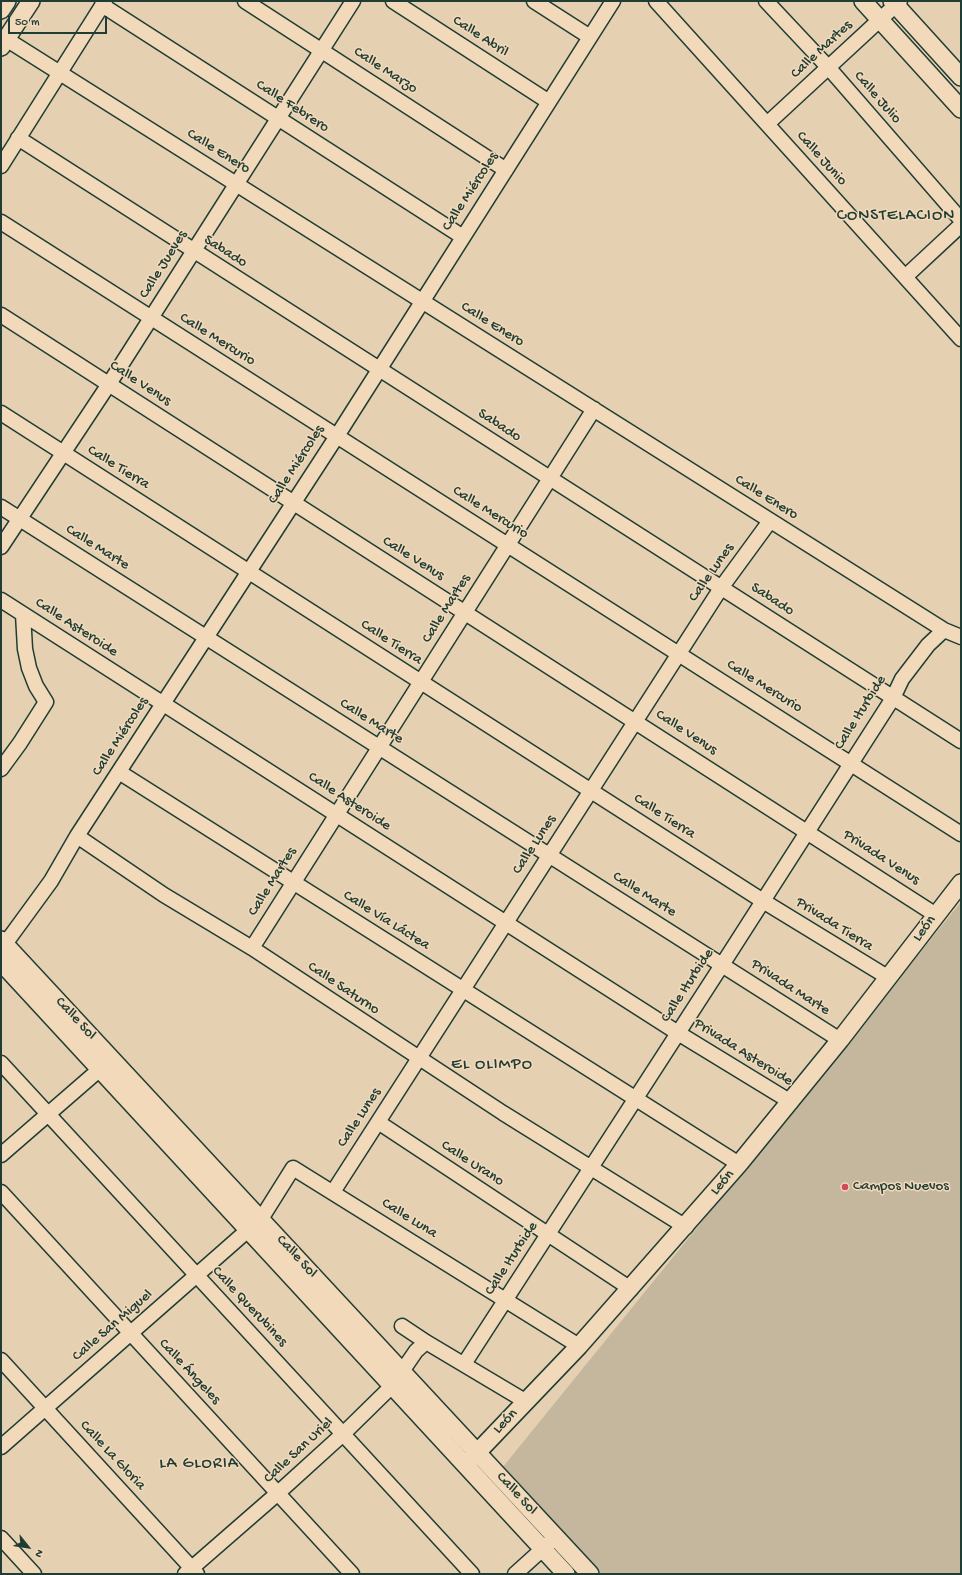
<!DOCTYPE html>
<html>
<head>
<meta charset="utf-8">
<style>
  body { margin:0 }
  #map { position:relative; width:962px; height:1575px; overflow:hidden; background:#e5d0b2; font-family:"Gochi Hand",sans-serif }
  canvas { display:block }
  .frame { position:absolute; inset:0; border:2px solid #1f3d34; pointer-events:none }
  .north { position:absolute; left:8px; top:1527px; width:40px; height:40px; -webkit-text-stroke:3px #f2d9ba; paint-order:stroke; rotate:120deg; font-size:11px; font-weight:700; line-height:16px; text-align:center; color:#1f3d34 }
  .north::after { content:''; display:block; margin:auto; width:14px; height:18px; background:#1f3d34; clip-path:polygon(50% 0,100% 100%,50% 72%,0 100%) }
  .scale { position:absolute; left:8px; top:16px; width:99px; height:18px; box-sizing:border-box; border:2px solid #1f3d34; border-top:0; padding-left:5px; font-size:12px; line-height:14px; white-space:nowrap; color:#1f3d34; -webkit-text-stroke:3px #f2d9ba; paint-order:stroke }
</style>
</head>
<body>
<div id="map">
<canvas width="962" height="1575"></canvas>
<div class="frame"></div>
<div class="north">N</div>
<div class="scale">50 m</div>
</div>
<script>
const g = document.querySelector('canvas').getContext('2d');
g.lineJoin = 'round';
function fill(path, color) {
  g.fillStyle = color;
  g.fill(path, 'evenodd');
}
function toPath(rows) {
  const path = new Path2D();
  for (const r of rows) {
    path.moveTo(r[0], r[1]);
    for (let i = 2; i < r.length; i += 2) path.lineTo(r[i], r[i + 1]);
  }
  return path;
}
function strokePath(path, color, width, dash) {
  g.strokeStyle = color;
  g.lineWidth = width;
  g.lineCap = dash ? 'butt' : 'round';
  g.setLineDash(dash || []);
  g.stroke(path);
}
function write(font, color, halo, rows, align = 'center') {
  g.font = font + ' "Gochi Hand",sans-serif';
  g.lineWidth = 3;
  g.setLineDash([]);
  g.textBaseline = 'middle';
  g.strokeStyle = halo;
  g.fillStyle = color;
  for (const [text, x, y, turn = 0] of rows) {
    g.save();
    g.translate(x, y);
    g.rotate((+turn || 0) * Math.PI / 180);
    g.textAlign = isNaN(turn) ? turn : align;
    if (halo) g.strokeText(text, 0, 0);
    g.fillText(text, 0, 0);
    g.restore();
  }
}
fill(toPath([
  [961,902,961,1574,597,1574,498,1473]
]), '#c4b79d');
const minor = toPath([
  [245,1,506,170],
  [393,1,549,102],
  [534,1,590,37],
  [656,1,961,339],
  [766,1,828,67,961,220],
  [102,5,463,237],
  [6,39,944,630,961,637],
  [767,124,900,1],
  [18,138,961,741],
  [1,166,105,1],
  [1,222,961,834],
  [905,277,961,225],
  [1,315,936,915],
  [1,413,763,901,889,978],
  [1,507,840,1040],
  [1,547,109,384,353,1],
  [1,600,678,1033,791,1102],
  [1,769,20,743,46,702,36,686,29,668,25,649,23,614],
  [119,772,739,1164],
  [77,836,164,895,252,948,503,1113,686,1227],
  [5,944,51,881,77,836,337,436,613,1],
  [252,948,594,409],
  [1,1063,472,1574],
  [378,1122,631,1289],
  [1,1155,107,1063],
  [1,1192,352,1574],
  [333,1192,721,588,770,521],
  [261,1219,293,1168,579,1346],
  [402,1326,426,1342,525,1401],
  [1,1360,197,1574],
  [464,1364,722,965,893,698,902,679,928,645,944,630],
  [1,1447,248,1230],
  [1,1538,34,1574],
  [185,1574,278,1493,343,1434,392,1386,416,1351,426,1342],
  [515,1574,556,1537]
]);
const tertiary = toPath([
  [863,1,961,109],
  [892,1,961,77],
  [1,10,7,1],
  [1,47,31,1],
  [1,940,590,1574],
  [1,962,566,1574],
  [470,1460,579,1346,739,1164,840,1040,961,883]
]);
strokePath(minor, '#1f3d34', 17);
strokePath(tertiary, '#1f3d34', 20);
strokePath(minor, '#f2d9ba', 14);
strokePath(tertiary, '#f2d9ba', 17);
for (const [x, y, r, color] of [
  [845,1187,4,"#d1495b"]
]) {
  const dot = new Path2D();
  dot.arc(x, y, r, 0, 2 * Math.PI);
  g.fillStyle = color;
  g.fill(dot);
  strokePath(dot, '#f2d9ba', 1.5);
}
write('15px', '#1f3d34', '#f2d9ba', [
  ["Calle Abril",480,37,33],
  ["Calle Martes",822,50,-43],
  ["Calle Marzo",385,71,33],
  ["Calle Julio",877,98,49],
  ["Calle Febrero",292,107,33],
  ["Calle Enero",218,152,32],
  ["Calle Junio",821,159,48],
  ["Calle Miércoles",471,192,-57],
  ["Sabado",225,252,32],
  ["Calle Jueves",164,265,-58],
  ["Calle Enero",492,325,32],
  ["Calle Mercurio",217,340,32],
  ["Calle Venus",140,384,33],
  ["Sabado",499,426,33],
  ["Calle Miércoles",297,465,-57],
  ["Calle Tierra",118,468,32],
  ["Calle Enero",766,498,32],
  ["Calle Mercurio",490,513,32],
  ["Calle Marte",97,548,32],
  ["Calle Venus",413,559,32],
  ["Calle Lunes",712,573,-55],
  ["Sabado",772,600,33],
  ["Calle Martes",447,609,-58],
  ["Calle Asteroide",76,628,33],
  ["Calle Tierra",391,643,33],
  ["Calle Mercurio",764,687,32],
  ["Calle Iturbide",861,713,-58],
  ["Calle Marte",371,722,32],
  ["Calle Venus",686,733,33],
  ["Calle Miércoles",121,737,-57],
  ["Calle Asteroide",349,802,33],
  ["Calle Tierra",664,817,33],
  ["Calle Lunes",535,845,-57],
  ["Privada Venus",881,858,33],
  ["Calle Martes",273,882,-58],
  ["Calle Marte",644,895,32],
  ["Calle Vía Láctea",386,921,32],
  ["Privada Tierra",834,925,32],
  ["León",925,929,-53],
  ["Calle Iturbide",688,986,-57],
  ["Privada Marte",790,988,33],
  ["Calle Saturno",343,989,34],
  ["Calle Sol",75,1019,47],
  ["Privada Asteroide",743,1053,32],
  ["Calle Lunes",360,1118,-57],
  ["Calle Urano",472,1164,33],
  ["León",723,1183,-50],
  ["Calle Luna",409,1219,32],
  ["Calle Sol",296,1257,47],
  ["Calle Iturbide",512,1259,-57],
  ["Calle Querubines",249,1307,47],
  ["Calle San Miguel",113,1326,-41],
  ["Calle Ángeles",189,1372,47],
  ["León",506,1422,-47],
  ["Calle San Uriel",299,1451,-43],
  ["Calle La Gloria",112,1456,47],
  ["Calle Sol",516,1494,47]
]);
write('15px', '#1f3d34', '#f2d9ba', [
  ["Campos Nuevos",853,1187]
], 'left');
g.letterSpacing = '1px';
write('17px', '#1f3d34', '#f2d9ba', [
  ["CONSTELACION",896,216],
  ["EL OLIMPO",492,1065],
  ["LA GLORIA",199,1464]
]);
g.letterSpacing = '0px';
</script>
</body>
</html>
